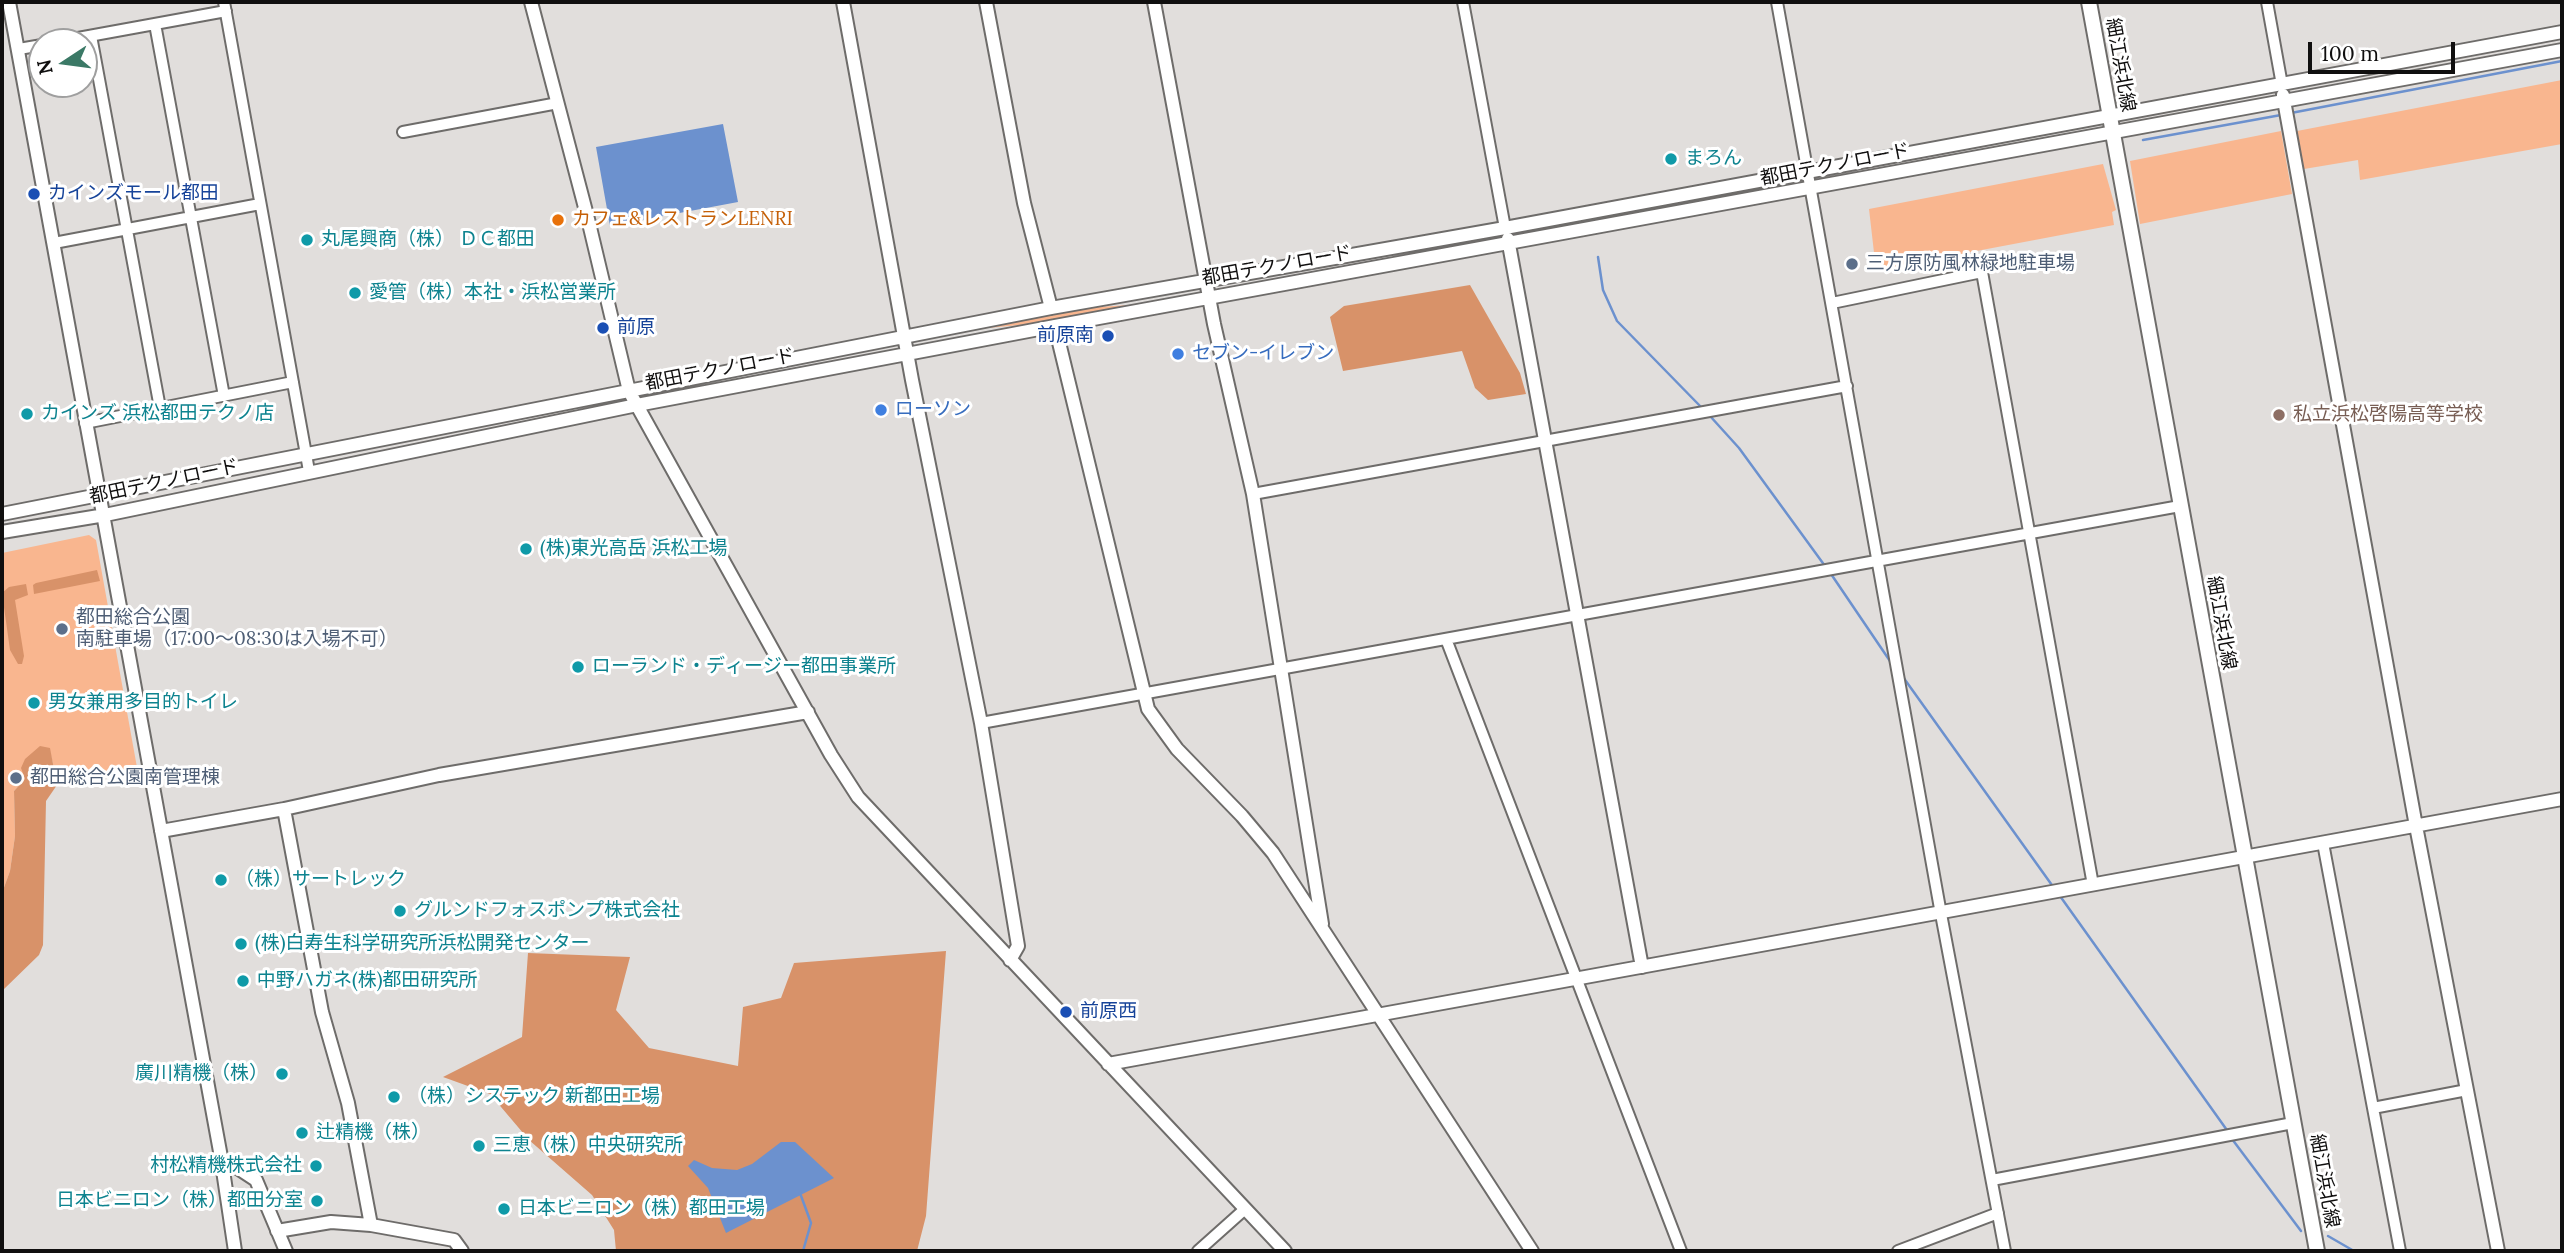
<!DOCTYPE html>
<html>
<head>
<meta charset="utf-8">
<style>
  body { margin:0 }
  #map { position:relative; width:2564px; height:1253px; overflow:hidden; background:#e1dedc; font-family:Lora,serif }
  canvas { display:block }
  .frame { position:absolute; inset:0; border:4px solid #100f0f; pointer-events:none }
  .north { position:absolute; left:28px; top:28px; width:70px; height:70px; box-sizing:border-box; background:#fff; border:2px solid #9f9f9f; border-radius:50%; rotate:257deg; font-size:19px; font-weight:700; line-height:28px; text-align:center; color:#100f0f }
  .north::after { content:''; display:block; margin:auto; width:24px; height:32px; background:#3b7966; clip-path:polygon(50% 0,100% 100%,50% 72%,0 100%) }
  .scale { position:absolute; left:2308px; top:42px; width:147px; height:32px; box-sizing:border-box; border:4px solid #100f0f; border-top:0; padding-left:9px; font-size:21px; line-height:24px; white-space:nowrap; color:#100f0f; -webkit-text-stroke:5px #fff; paint-order:stroke }
</style>
</head>
<body>
<div id="map">
<canvas width="2564" height="1253"></canvas>
<div class="frame"></div>
<div class="north">N</div>
<div class="scale">100 m</div>
</div>
<script>
const g = document.querySelector('canvas').getContext('2d');
g.lineJoin = 'round';
function fill(path, color) {
  g.fillStyle = color;
  g.fill(path, 'evenodd');
}
function toPath(rows) {
  const path = new Path2D();
  for (const r of rows) {
    path.moveTo(r[0], r[1]);
    for (let i = 2; i < r.length; i += 2) path.lineTo(r[i], r[i + 1]);
  }
  return path;
}
function strokePath(path, color, width, dash) {
  g.strokeStyle = color;
  g.lineWidth = width;
  g.lineCap = dash ? 'butt' : 'round';
  g.setLineDash(dash || []);
  g.stroke(path);
}
function write(font, color, halo, rows, align = 'center') {
  g.font = font + ' Lora,"Noto Sans JP",serif';
  g.lineWidth = 6;
  g.setLineDash([]);
  g.textBaseline = 'middle';
  g.strokeStyle = halo;
  g.fillStyle = color;
  for (const [text, x, y, turn = 0] of rows) {
    g.save();
    g.translate(x, y);
    g.rotate((+turn || 0) * Math.PI / 180);
    g.textAlign = isNaN(turn) ? turn : align;
    if (halo) g.strokeText(text, 0, 0);
    g.fillText(text, 0, 0);
    g.restore();
  }
}
fill(toPath([
  [2562,80,2562,144,2360,180,2358,160,2304,169,2297,131],
  [2281,131,2292,194,2140,224,2130,161],
  [2103,164,2116,210,2112,212,2114,225,1876,270,1869,209],
  [1129,305,1031,324,977,329,1084,308],
  [89,535,96,540,138,773,84,777,63,766,54,768,49,748,24,773,25,779,14,791,15,836,10,871,2,893,2,553]
]), '#f9b68f');
fill(toPath([
  [1470,285,1520,373,1526,394,1488,400,1475,388,1462,351,1343,371,1330,317,1344,306],
  [97,570,100,581,34,594,33,585,36,583],
  [26,584,28,595,15,600,24,656,22,664,18,664,10,650,2,593,9,587],
  [40,746,50,748,57,785,46,801,43,945,39,955,2,991,2,893,10,871,15,836,14,791,25,779,21,768,25,759],
  [946,951,926,1216,917,1251,616,1251,614,1230,592,1195,529,1140,490,1094,443,1077,522,1037,528,953,630,957,616,1010,649,1048,738,1066,743,1007,781,998,794,963]
]), '#d89269');
fill(toPath([
  [723,124,738,202,610,226,596,147],
  [781,1142,795,1142,834,1178,726,1233,708,1188,688,1166,694,1160,712,1168,737,1170,752,1164]
]), '#6c91ce');
strokePath(toPath([
  [2291,113,2562,61],
  [2143,140,2281,115],
  [1598,257,1603,290,1617,321,1703,409],
  [1710,416,1739,448,1825,566],
  [1829,571,1892,664],
  [1903,677,2054,888],
  [2060,896,2229,1133],
  [2232,1139,2301,1231],
  [800,1193,811,1223,803,1251],
  [2328,1236,2354,1251]
]), '#6c91ce', 2.5);
const minor = toPath([
  [224,2,309,471],
  [1463,2,1505,228],
  [1777,2,1941,914,2005,1251],
  [2267,2,2282,85],
  [155,24,224,396],
  [91,36,160,408],
  [56,42,226,11],
  [19,49,42,45],
  [403,132,558,103],
  [54,243,260,204],
  [1832,303,1982,272,2093,885],
  [85,423,293,382],
  [1253,494,1847,386],
  [1446,639,1681,1251],
  [981,723,2180,506],
  [2323,843,2400,1251],
  [2373,1108,2467,1090],
  [1992,1180,2293,1123],
  [1198,1251,1245,1209],
  [1898,1251,1998,1213]
]);
const tertiary = toPath([
  [9,2,221,1157,235,1251],
  [531,2,588,219,629,391,831,755,858,797,1285,1251],
  [843,2,912,380,981,723,1018,946,1010,960],
  [986,2,1024,203,1051,308],
  [1154,2,1214,324,1253,494,1322,924],
  [2283,95,2416,826,2498,1251],
  [1508,239,1642,967],
  [1055,326,1148,709,1177,749,1242,816,1273,853,1532,1251],
  [2,514,1051,308,1505,228,2562,32],
  [2,532,105,515,637,405,1055,326,2562,50],
  [284,809,322,1012,348,1103,371,1225],
  [161,831,284,809,439,775,808,712],
  [1108,1064,2562,799],
  [221,1157,256,1180,286,1251],
  [277,1231,331,1222,371,1225,454,1240,462,1251]
]);
const secondary = toPath([
  [2089,2,2317,1251]
]);
strokePath(minor, '#6e6c6a', 14);
strokePath(tertiary, '#6e6c6a', 16);
strokePath(secondary, '#6e6c6a', 18);
strokePath(minor, '#fff', 10);
strokePath(tertiary, '#fff', 12);
strokePath(secondary, '#fff', 14);
for (const [x, y, r, color] of [
  [1671,159,7,"#0f9aa8"],
  [34,194,7,"#1a4fb4"],
  [558,220,7,"#e8710a"],
  [307,240,7,"#0f9aa8"],
  [1852,264,7,"#5c6f8a"],
  [355,293,7,"#0f9aa8"],
  [603,328,7,"#1a4fb4"],
  [1108,336,7,"#1a4fb4"],
  [1178,354,7,"#3f7fe0"],
  [881,410,7,"#3f7fe0"],
  [27,414,7,"#0f9aa8"],
  [2279,415,7,"#8d6e63"],
  [526,549,7,"#0f9aa8"],
  [62,629,7,"#5c6f8a"],
  [578,667,7,"#0f9aa8"],
  [34,703,7,"#0f9aa8"],
  [16,778,7,"#5c6f8a"],
  [221,880,7,"#0f9aa8"],
  [400,911,7,"#0f9aa8"],
  [241,944,7,"#0f9aa8"],
  [243,981,7,"#0f9aa8"],
  [1066,1012,7,"#1a4fb4"],
  [282,1074,7,"#0f9aa8"],
  [394,1097,7,"#0f9aa8"],
  [302,1133,7,"#0f9aa8"],
  [479,1146,7,"#0f9aa8"],
  [316,1166,7,"#0f9aa8"],
  [317,1201,7,"#0f9aa8"],
  [504,1209,7,"#0f9aa8"]
]) {
  const dot = new Path2D();
  dot.arc(x, y, r, 0, 2 * Math.PI);
  g.fillStyle = color;
  g.fill(dot);
  strokePath(dot, '#fff', 2.5);
}
write('19px', '#100f0f', '#fff', [
  ["細江浜北線",2120,65,80],
  ["都田テクノロード",1835,165,-11],
  ["都田テクノロード",1277,266,-10],
  ["都田テクノロード",720,370,-11],
  ["都田テクノロード",164,482,-12],
  ["細江浜北線",2221,623,80],
  ["細江浜北線",2324,1181,80]
]);
write('19px', '#0d838f', '#fff', [
  ["まろん",1685,159],
  ["丸尾興商（株） ＤＣ都田",321,240],
  ["愛管（株）本社・浜松営業所",369,293],
  ["カインズ 浜松都田テクノ店",41,414],
  ["(株)東光高岳 浜松工場",540,549],
  ["ローランド・ディージー都田事業所",592,667],
  ["男女兼用多目的トイレ",48,703],
  ["（株）サートレック",235,880],
  ["グルンドフォスポンプ株式会社",414,911],
  ["(株)白寿生科学研究所浜松開発センター",255,944],
  ["中野ハガネ(株)都田研究所",257,981],
  ["廣川精機（株）",268,1074,"right"],
  ["（株）システック 新都田工場",408,1097],
  ["辻精機（株）",316,1133],
  ["三恵（株）中央研究所",493,1146],
  ["村松精機株式会社",302,1166,"right"],
  ["日本ビニロン（株）都田分室",303,1201,"right"],
  ["日本ビニロン（株）都田工場",518,1209]
], 'left');
write('19px', '#164399', '#fff', [
  ["カインズモール都田",48,194],
  ["前原",617,328],
  ["前原南",1094,336,"right"],
  ["前原西",1080,1012]
], 'left');
write('19px', '#c56008', '#fff', [
  ["カフェ&レストランLENRI",572,220]
], 'left');
write('19px', '#4e5e75', '#fff', [
  ["三方原防風林緑地駐車場",1866,264],
  ["都田総合公園",76,618],
  ["南駐車場（17:00～08:30は入場不可）",76,640],
  ["都田総合公園南管理棟",30,778]
], 'left');
write('19px', '#366cbe', '#fff', [
  ["セブン-イレブン",1192,354],
  ["ローソン",895,410]
], 'left');
write('19px', '#785e54', '#fff', [
  ["私立浜松啓陽高等学校",2293,415]
], 'left');
</script>
</body>
</html>
